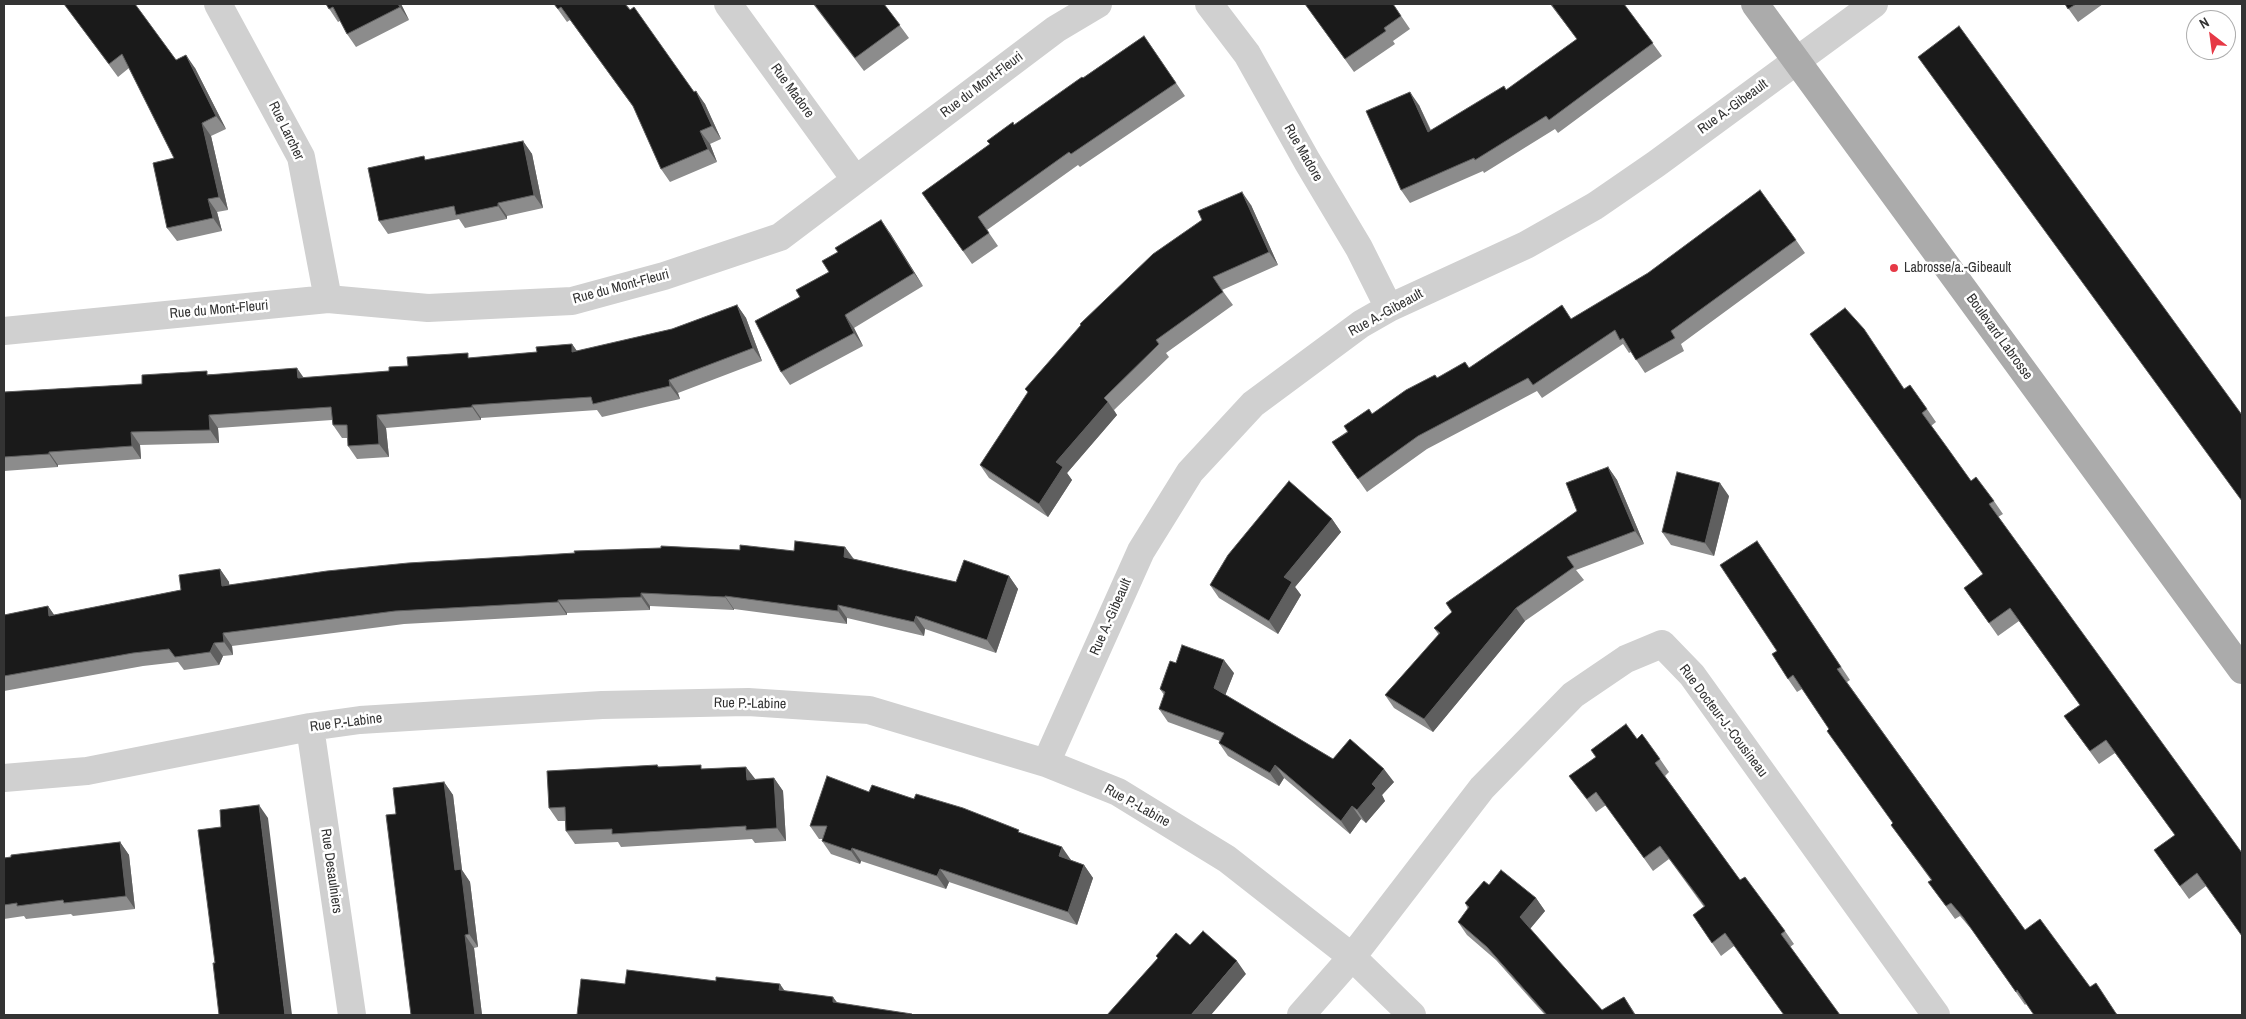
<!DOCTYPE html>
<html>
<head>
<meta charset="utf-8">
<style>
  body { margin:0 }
  #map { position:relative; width:2246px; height:1019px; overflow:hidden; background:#fff; font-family:"Archivo Narrow",sans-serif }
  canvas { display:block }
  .frame { position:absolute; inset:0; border:5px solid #333; pointer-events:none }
  .north { position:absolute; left:2186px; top:10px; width:50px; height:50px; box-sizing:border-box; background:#fff; border:1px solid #adadad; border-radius:50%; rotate:330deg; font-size:14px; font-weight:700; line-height:20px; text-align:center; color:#333 }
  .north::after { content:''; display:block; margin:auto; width:18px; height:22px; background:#e63946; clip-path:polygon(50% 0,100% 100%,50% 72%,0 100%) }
</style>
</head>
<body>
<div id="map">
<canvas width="2246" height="1019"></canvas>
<div class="frame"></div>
<div class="north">N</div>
</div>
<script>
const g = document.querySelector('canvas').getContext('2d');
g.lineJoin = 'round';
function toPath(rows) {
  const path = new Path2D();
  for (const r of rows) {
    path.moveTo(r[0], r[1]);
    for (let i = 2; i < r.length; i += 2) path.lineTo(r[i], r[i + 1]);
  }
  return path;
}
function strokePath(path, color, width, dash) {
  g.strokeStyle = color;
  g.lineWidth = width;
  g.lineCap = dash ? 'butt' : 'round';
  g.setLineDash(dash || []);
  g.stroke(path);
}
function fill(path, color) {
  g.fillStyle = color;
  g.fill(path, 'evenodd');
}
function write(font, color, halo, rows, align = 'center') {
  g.font = font + ' "Archivo Narrow",sans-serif';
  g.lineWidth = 5;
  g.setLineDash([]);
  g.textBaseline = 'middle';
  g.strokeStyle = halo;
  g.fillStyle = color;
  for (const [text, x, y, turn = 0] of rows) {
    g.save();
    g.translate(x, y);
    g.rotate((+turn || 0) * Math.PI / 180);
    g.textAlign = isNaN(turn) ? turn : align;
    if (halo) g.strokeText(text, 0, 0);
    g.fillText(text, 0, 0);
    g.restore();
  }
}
strokePath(toPath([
  [218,4,301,157,328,299],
  [728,4,855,179],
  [1209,4,1247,54,1307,161,1359,248,1389,308],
  [4,331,328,299,428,308,572,301,664,276,780,237,1056,29,1098,4],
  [310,727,352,1015],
  [1046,763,1141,551,1190,472,1253,404,1361,324,1389,308,1526,245,1595,206,1656,164,1874,4],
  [4,778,87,771,310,727,360,720,602,705,748,702,869,710,1046,763,1118,792,1227,859,1352,957,1412,1015],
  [1301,1015,1352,957,1482,788,1573,695,1626,659,1662,644,1692,675,1936,1015]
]), '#d0d0d0', 28);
strokePath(toPath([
  [1755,4,2242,670]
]), '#ababab', 28);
fill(toPath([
  [64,4,135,4,176,60,195,68,226,129,211,136,228,210,217,212,222,231,177,241,167,228,174,158,129,68,118,77],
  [326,4,401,4,409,20,356,47,347,34,340,21,338,22],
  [554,4,626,4,694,92,705,104,721,139,710,144,717,162,670,182,661,169,634,108,570,20,567,22],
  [813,4,884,4,909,38,864,71],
  [1305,4,1393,4,1410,29,1393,41,1395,44,1354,72],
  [1550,4,1624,4,1662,56,1558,133,1555,129,1484,173,1483,171,1410,203,1401,190,1419,105,1431,130,1507,90,1577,39],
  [2065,4,2103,4,2078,22],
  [1144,36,1185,96,1080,167,1078,165,987,230,998,246,972,264,922,193,990,144,1014,125],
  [523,141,532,154,543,208,507,216,507,219,465,228,459,219,388,234,379,221,427,160],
  [1251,205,1278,265,1222,290,1233,305,1166,353,1169,357,1114,410,1117,415,1067,473,1072,480,1048,517,989,478,980,465,1028,393,1025,389],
  [890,233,923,286,854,328,863,346,790,385,781,372,800,297,829,272],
  [1796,240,1805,253,1681,344,1684,351,1645,373,1631,352,1629,353,1623,344,1542,398,1537,391,1427,449,1367,492,1332,442,1372,414,1571,319],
  [737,305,746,318,762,361,678,393,680,399,602,417,597,410,481,418,481,420,386,428,389,457,357,459,348,446,348,438,342,438,333,425,332,420,218,428,219,443,140,445,141,459,58,465,58,467,4,471,4,392,142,384,210,374,304,378,389,371,408,366,471,358,537,352,572,344,577,351,672,329],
  [1905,389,1927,409,1936,422,1931,426,1971,481,1994,501,2003,514,1998,517,2206,886,2189,899,2163,863,2175,835,2115,753,2099,764,2064,716,2080,705,2019,621,1998,636,1964,588,1983,574],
  [1608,467,1617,480,1644,544,1576,570,1584,580,1525,621,1433,732,1394,708,1385,695,1439,635,1434,628,1577,511],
  [1729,496,1714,556,1671,545,1662,532],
  [1332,519,1341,532,1295,587,1301,595,1278,634,1219,598,1210,585],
  [1757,541,1850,680,1847,682,2025,930,2090,987,2118,1015,2026,1004,2025,1005,1972,930,1960,916,1955,919,1928,882,1931,880,1891,825,1893,823,1802,689,1797,692,1788,679,1777,651],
  [845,547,854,559,956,582,1009,576,1018,589,996,653,925,629,924,636,847,618,847,624,734,609,734,610,650,606,650,610,567,613,567,615,404,624,232,646,233,655,223,656,219,665,184,670,178,662,143,666,4,691,4,615,48,606,54,615,181,590,220,569,229,582,229,585,740,550,794,551],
  [1176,663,1234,673,1225,695,1333,759,1394,782,1382,795,1385,801,1366,823,1361,819,1350,834,1284,778,1279,786,1228,756,1219,743,1220,741,1168,722,1159,709,1164,695,1160,689],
  [1637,739,1660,759,1669,772,1665,776,1740,880,1785,931,1794,944,1790,947,1734,946,1721,956,1693,915,1704,907,1669,859,1653,871,1606,805,1596,812,1569,776],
  [657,765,659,767,704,769,755,779,774,778,783,791,786,841,755,843,752,839,621,847,618,842,575,844,566,831,565,821,558,821,549,808],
  [444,782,453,795,462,870,470,882,478,947,474,948,482,1015,411,1015,396,814],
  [869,792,914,799,1022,833,1071,860,1084,865,1093,878,1077,925,949,882,946,889,861,861,860,864,831,854,822,841,823,839,819,839,810,826],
  [120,842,129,855,135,909,73,916,71,914,26,919,24,916,4,919,4,858],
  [1489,885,1536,898,1545,911,1530,929,1602,1010,1624,997,1636,1015,1545,1015,1496,960,1467,935,1458,922,1468,909,1465,903]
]), '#8c8c8c');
fill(toPath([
  [398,4,401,4,409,20,400,7],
  [186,55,195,68,226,129,216,116],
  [696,91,705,104,721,139,712,126],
  [1410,92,1419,105,1437,145,1428,132],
  [202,123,211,136,228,210,219,197],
  [700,131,710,144,717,162,708,149],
  [523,141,532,154,543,208,534,195],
  [1242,192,1251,205,1278,265,1269,252],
  [208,199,217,212,222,231,213,218],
  [498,203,507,216,507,219,498,206],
  [881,220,890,233,923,286,914,273],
  [737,305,746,318,762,361,753,348],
  [845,315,854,328,863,346,854,333],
  [572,344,581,357,572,352],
  [297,368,306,381,298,378],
  [669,380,678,393,680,399,670,386],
  [1108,402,1117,415,1067,473,1072,480,1048,517,1039,504,1056,462],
  [472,405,481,418,481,420,472,407],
  [209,415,218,428,219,443,210,430],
  [377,415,386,428,389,457,379,444],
  [131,432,140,445,141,459,132,446],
  [49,452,58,465,58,467,49,454],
  [1608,467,1617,480,1644,544,1635,531],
  [1720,483,1729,496,1714,556,1705,543],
  [1332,519,1341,532,1295,587,1301,595,1278,634,1269,621,1284,577],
  [845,547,854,560,844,557],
  [220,569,229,582,231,599,222,586],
  [1009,576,1018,589,996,653,987,640],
  [641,593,650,606,650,610,641,597],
  [725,596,734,609,734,610,725,597],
  [558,600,567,613,567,615,558,602],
  [838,605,847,618,847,624,838,611],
  [48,606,57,619,49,616],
  [1516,608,1525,621,1433,732,1424,719],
  [916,616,925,629,924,636,914,622],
  [223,633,232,646,233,655,224,642],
  [214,643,223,656,219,665,210,652],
  [1224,660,1234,673,1223,701,1214,688],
  [1275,765,1284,778,1279,786,1270,773],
  [746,767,756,780,747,780],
  [1384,769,1394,782,1382,795,1385,801,1366,823,1357,810,1372,784],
  [774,778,783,791,786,841,777,828],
  [444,782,453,795,462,870,470,882,478,947,469,934,455,870],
  [259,805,268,818,292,1015,285,1015],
  [1352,806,1361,819,1350,834,1341,821],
  [120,842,129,855,135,909,126,896],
  [1062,847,1071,860,1068,869,1059,856],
  [852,848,861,861,860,864,851,851],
  [1084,865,1093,878,1077,925,1068,912],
  [940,869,949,882,946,889,937,876],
  [1536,898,1545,911,1529,930,1520,917],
  [465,935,474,948,482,1015,475,1015],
  [1237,961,1246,974,1211,1015,1191,1015],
  [780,984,789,997,779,990],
  [833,997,843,1010,833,1002]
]), '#5f5f5f');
const building = toPath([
  [64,4,135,4,176,60,186,55,216,116,202,123,219,197,208,199,213,218,167,228,153,163,174,158,122,54,109,64,64,4],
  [326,4,398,4,400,7,347,34,333,7,329,9,326,4],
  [554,4,625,4,630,10,634,7,694,92,696,91,712,126,700,131,708,149,661,169,633,106,561,7,558,9,554,4],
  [814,4,884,4,900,25,855,58,814,4],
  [1305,4,1393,4,1401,16,1384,28,1386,31,1345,59,1305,4],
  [1551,4,1624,4,1653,43,1549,120,1546,116,1475,160,1474,158,1401,190,1366,111,1410,92,1428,132,1504,86,1506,90,1577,39,1551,4],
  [2065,4,2076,4,2068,9,2065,4],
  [1959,26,2242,415,2242,501,1918,57,1959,26],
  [1144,36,1176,83,1071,154,1069,152,978,217,989,233,963,251,922,193,990,144,987,141,1013,122,1014,125,1082,77,1083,78,1144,36],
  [523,141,534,195,498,203,498,206,456,215,454,206,379,221,368,168,424,156,425,160,523,141],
  [1760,190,1796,240,1671,331,1675,338,1636,360,1623,338,1620,340,1615,330,1533,385,1528,378,1418,436,1358,479,1332,442,1348,432,1344,426,1369,409,1372,414,1406,390,1435,375,1437,378,1465,362,1469,368,1562,305,1571,319,1648,273,1760,190],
  [1242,192,1269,252,1213,277,1223,292,1156,340,1159,344,1104,398,1108,402,1056,462,1063,467,1039,504,980,465,1028,392,1025,389,1081,325,1080,324,1153,254,1202,220,1198,211,1242,192],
  [881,220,914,273,845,315,854,333,781,372,755,321,800,297,796,290,829,272,822,261,838,252,835,248,881,220],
  [737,305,753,348,669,380,670,386,593,404,591,397,472,405,472,407,377,415,379,444,348,446,347,425,333,425,331,407,209,415,210,430,131,432,132,446,49,452,49,454,4,457,4,392,142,384,142,375,207,371,207,375,297,368,298,378,389,371,389,367,408,366,407,357,468,353,468,358,537,352,536,347,572,344,572,352,672,329,737,305],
  [1845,308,1864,329,1904,389,1910,385,1927,409,1922,413,1946,446,1971,481,1976,477,1994,501,1989,504,2242,853,2242,936,2197,873,2180,886,2154,850,2175,835,2106,740,2090,751,2064,716,2080,705,2010,608,1989,623,1964,588,1983,574,1810,334,1845,308],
  [1608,467,1635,531,1567,557,1574,567,1516,608,1424,719,1385,695,1440,633,1434,628,1452,612,1446,603,1577,511,1566,483,1608,467],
  [1677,472,1720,483,1705,543,1662,532,1677,472],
  [1289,481,1332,519,1284,577,1292,582,1269,621,1210,585,1228,555,1289,481],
  [795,541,845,547,844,557,956,582,964,560,1009,576,987,640,916,616,914,622,838,605,838,611,725,596,725,597,641,593,641,597,558,600,558,602,395,611,223,633,224,642,214,643,210,652,175,657,169,649,133,653,4,676,4,615,48,606,49,616,181,590,179,575,220,569,222,586,327,571,408,563,575,553,574,551,661,548,661,546,740,550,740,545,794,551,795,541],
  [1757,541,1841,667,1837,669,2025,930,2040,919,2090,987,2096,983,2117,1015,2034,1015,2017,990,2016,992,1963,917,1951,903,1946,906,1928,882,1932,880,1891,825,1893,823,1827,731,1829,729,1793,675,1788,679,1772,654,1777,651,1720,565,1757,541],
  [1182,645,1224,660,1214,688,1333,759,1350,739,1384,769,1372,784,1376,788,1357,810,1352,806,1341,821,1275,765,1270,773,1219,743,1224,733,1159,709,1165,692,1160,689,1170,661,1176,663,1182,645],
  [1626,724,1637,739,1642,734,1660,759,1655,763,1740,880,1745,877,1785,931,1781,934,1840,1015,1784,1015,1725,933,1712,943,1693,915,1705,906,1660,846,1644,858,1596,792,1587,799,1569,776,1596,757,1591,750,1626,724],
  [657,765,658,767,701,765,701,769,746,767,747,780,774,778,777,828,746,830,746,826,612,834,612,829,566,831,565,807,549,808,547,771,657,765],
  [827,776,869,792,872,785,914,799,916,794,963,808,1019,830,1018,832,1062,847,1059,856,1084,865,1068,912,940,869,937,876,852,848,851,851,822,841,827,826,810,826,827,776],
  [444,782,455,870,461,869,469,934,465,935,475,1015,411,1015,386,815,396,814,393,788,444,782],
  [259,805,285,1015,219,1015,213,963,215,963,198,830,221,827,220,810,259,805],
  [120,842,126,896,64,903,63,900,17,906,17,903,4,905,4,858,11,857,11,855,120,842],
  [1501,870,1536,898,1520,917,1602,1010,1624,997,1635,1015,1547,1015,1487,947,1458,922,1469,907,1465,903,1484,881,1489,885,1501,870],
  [1203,931,1237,961,1191,1015,1107,1015,1158,958,1156,956,1176,933,1190,945,1203,931],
  [627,970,716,981,716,977,780,984,779,990,833,997,833,1002,912,1014,912,1015,577,1015,581,979,625,984,627,970]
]);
fill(building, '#1a1a1a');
strokePath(building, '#5f5f5f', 1);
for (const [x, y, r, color] of [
  [1894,268,5,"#e63946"]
]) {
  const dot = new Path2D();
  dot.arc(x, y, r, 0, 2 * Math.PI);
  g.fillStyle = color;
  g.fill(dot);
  strokePath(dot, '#fff', 2);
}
write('14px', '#333', '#fff', [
  ["Rue du Mont-Fleuri",982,85,-37],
  ["Rue Madore",792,91,54],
  ["Rue A.-Gibeault",1733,107,-36],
  ["Rue Larcher",286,131,64],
  ["Rue Madore",1303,153,60],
  ["Rue du Mont-Fleuri",621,287,-15],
  ["Rue du Mont-Fleuri",219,310,-5],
  ["Rue A.-Gibeault",1386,313,-29],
  ["Boulevard Labrosse",1999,337,54],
  ["Rue A.-Gibeault",1111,617,-66],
  ["Rue P.-Labine",750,704,1],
  ["Rue Docteur-J.-Cousineau",1723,721,53],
  ["Rue P.-Labine",346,723,-7],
  ["Rue P.-Labine",1137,806,29],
  ["Rue Desaulniers",331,871,82]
]);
write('14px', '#333', '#fff', [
  ["Labrosse/a.-Gibeault",1904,268]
], 'left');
</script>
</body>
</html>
